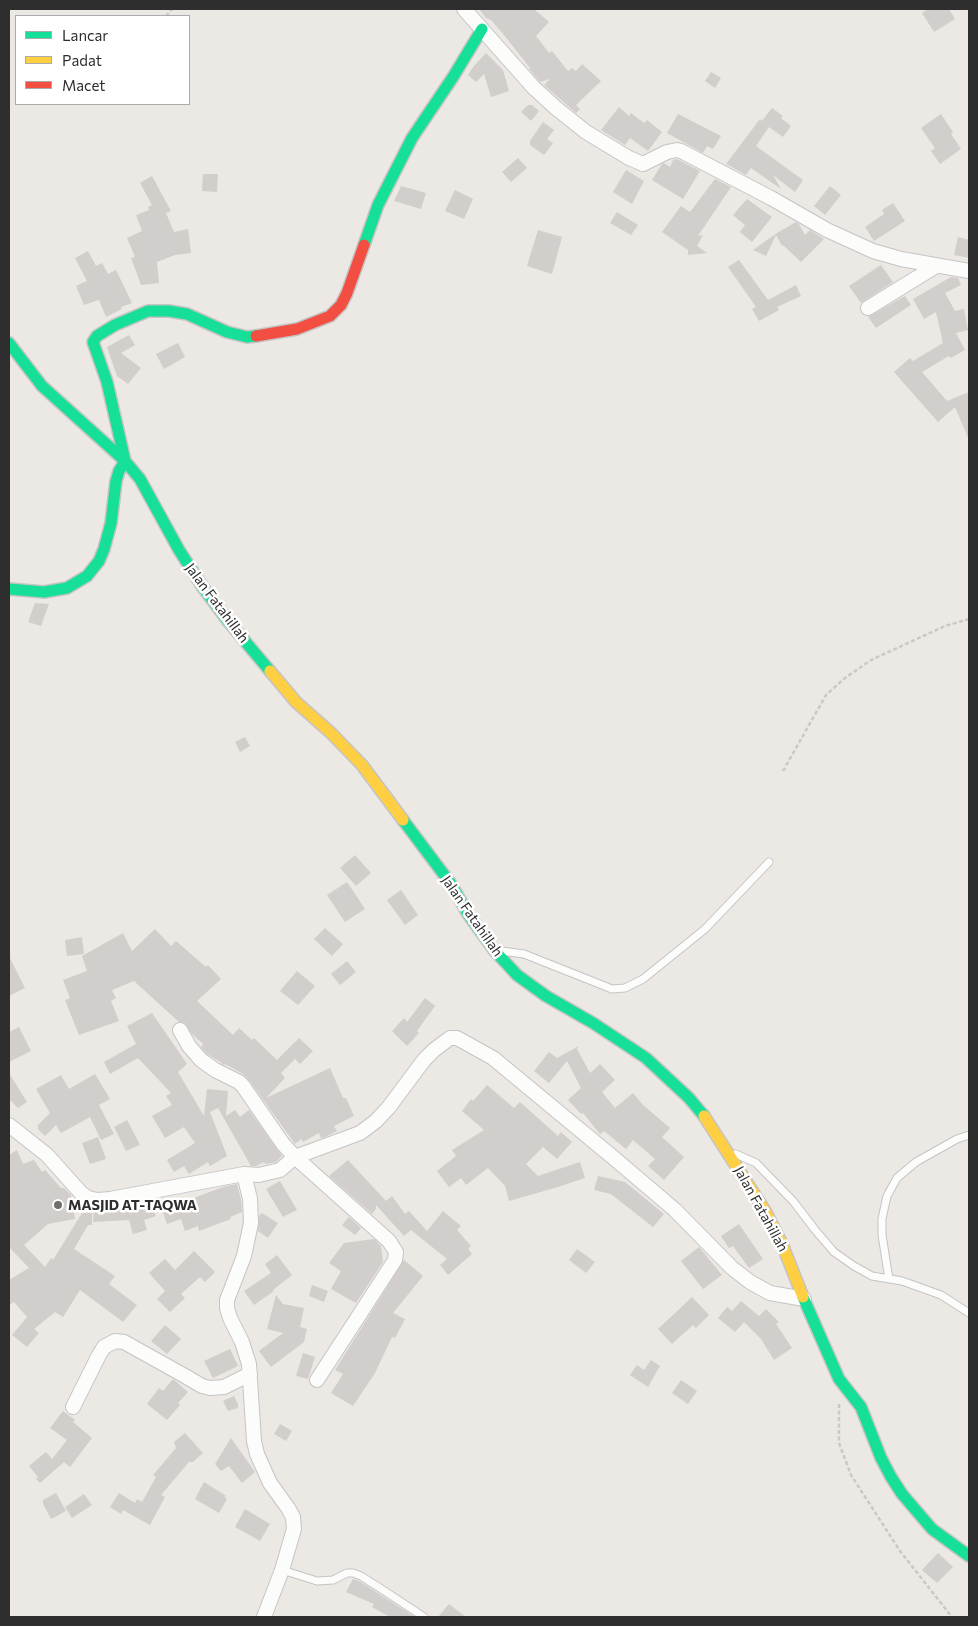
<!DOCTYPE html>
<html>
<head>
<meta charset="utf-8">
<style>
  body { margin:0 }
  #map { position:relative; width:978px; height:1626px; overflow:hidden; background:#ece8e4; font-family:Commissioner,sans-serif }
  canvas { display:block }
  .frame { position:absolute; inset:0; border:10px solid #2e2e2e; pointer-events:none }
  .legend { position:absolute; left:15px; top:15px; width:175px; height:90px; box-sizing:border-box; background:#fff; border:1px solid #ababab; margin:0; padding:6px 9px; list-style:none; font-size:15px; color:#2e2e2e }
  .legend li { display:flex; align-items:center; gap:10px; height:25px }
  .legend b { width:25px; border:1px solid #ababab }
</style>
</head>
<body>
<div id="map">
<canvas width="978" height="1626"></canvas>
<div class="frame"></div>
<ul class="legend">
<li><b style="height:6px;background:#16e098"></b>Lancar</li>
<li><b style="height:6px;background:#ffcf43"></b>Padat</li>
<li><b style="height:6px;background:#f24e42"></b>Macet</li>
</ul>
</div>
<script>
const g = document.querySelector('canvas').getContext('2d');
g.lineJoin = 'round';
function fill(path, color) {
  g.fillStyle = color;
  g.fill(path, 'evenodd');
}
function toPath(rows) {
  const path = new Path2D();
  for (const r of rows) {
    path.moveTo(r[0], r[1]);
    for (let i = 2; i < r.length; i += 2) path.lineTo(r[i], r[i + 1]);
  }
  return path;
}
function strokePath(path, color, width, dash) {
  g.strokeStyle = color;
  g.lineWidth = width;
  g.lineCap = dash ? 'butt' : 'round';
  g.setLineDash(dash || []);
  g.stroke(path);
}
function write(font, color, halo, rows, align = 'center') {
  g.font = font + ' Commissioner,sans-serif';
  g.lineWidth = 5;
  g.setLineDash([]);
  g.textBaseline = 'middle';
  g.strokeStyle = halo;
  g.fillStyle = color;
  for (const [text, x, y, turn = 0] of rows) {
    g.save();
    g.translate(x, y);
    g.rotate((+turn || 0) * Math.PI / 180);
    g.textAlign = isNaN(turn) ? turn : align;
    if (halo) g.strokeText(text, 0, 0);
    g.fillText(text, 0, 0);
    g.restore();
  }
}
fill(toPath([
  [479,9,534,9,549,22,536,36,549,53,552,51,568,71,572,68,576,71,582,64,601,81,576,105,580,109,576,113,544,85,550,79,540,82,529,69,530,68,504,35,491,20,486,18],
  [928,9,949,9,955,19,934,32,922,13],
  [486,53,503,70,509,91,491,97,484,74,476,82,468,75,473,67],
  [711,72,721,78,715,88,705,81],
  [528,105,532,105,539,111,531,121,521,112],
  [619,107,629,116,631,113,644,123,647,120,662,132,648,151,630,138,625,145,601,130],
  [772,108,783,116,781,118,791,126,783,137,769,127,756,146,803,180,795,192,773,175,781,189,751,168,746,175,726,164,760,119,762,121],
  [678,114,721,136,713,149,707,146,703,153,667,133],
  [941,114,953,132,951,134,961,149,940,164,931,151,935,148,921,128],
  [543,122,554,130,547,139,553,143,544,155,530,145,530,141],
  [518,158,527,168,511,182,502,172],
  [677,159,700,171,683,199,652,180,662,164,664,163,670,167,673,160],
  [626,170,644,181,632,204,613,192],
  [203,174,218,174,217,192,202,191],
  [152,176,171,211,166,213,174,232,188,229,191,253,175,255,157,262,159,283,141,285,131,258,135,257,127,238,142,231,136,215,149,210,148,207,152,205,140,183],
  [715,179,731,187,698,236,703,235,697,246,707,253,688,255,688,250,662,232,681,206,690,212],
  [401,186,426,193,421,209,394,201],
  [830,186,841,195,825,215,814,206],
  [455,190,473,199,464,219,445,211],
  [747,199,772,217,752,242,740,232,745,225,733,215],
  [893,203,905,221,874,241,865,227,884,214,882,210],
  [617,212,638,225,631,235,610,223],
  [796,222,799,224,805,235,810,230,824,239,801,262,783,245,782,246,776,235,766,256,753,250,777,233],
  [538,230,562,237,552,274,527,266],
  [958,237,969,240,969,258,954,255],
  [88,251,96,266,102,263,108,274,116,270,132,303,121,307,122,309,106,317,99,300,84,305,76,286,87,281,75,258],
  [739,260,768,300,796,285,801,296,777,307,779,310,759,321,752,309,756,307,728,267],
  [881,265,893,282,861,303,849,286],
  [951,277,958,278,961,285,945,293,955,311,964,309,968,330,956,333,965,350,951,358,949,356,922,372,947,401,969,392,969,440,955,407,938,422,894,372,910,358,913,361,943,343,936,312,924,319,913,299],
  [905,296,911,305,876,328,868,317],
  [129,335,135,345,121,353,141,368,128,384,117,376,107,347],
  [178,343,185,357,164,369,156,354],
  [35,603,49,604,41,626,28,622],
  [245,737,250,746,240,752,235,742],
  [355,855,371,873,356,886,340,868],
  [347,882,365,909,345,922,327,895],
  [401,890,418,915,405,925,387,900],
  [325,928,343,944,332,956,314,939],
  [155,929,171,946,176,941,206,967,208,965,221,979,197,1001,233,1035,239,1028,252,1040,254,1038,277,1060,299,1038,313,1051,300,1064,295,1059,281,1073,285,1078,266,1098,330,1068,343,1098,346,1098,354,1116,334,1126,337,1131,325,1137,321,1138,319,1133,303,1142,301,1139,295,1144,249,1080,243,1074,225,1064,224,1065,220,1062,207,1054,201,1047,203,1044,192,1034,185,1023,179,1022,134,981,112,990,116,998,111,1001,119,1021,79,1035,65,1000,70,998,63,980,87,971,82,956,123,933,132,951],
  [82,937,84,954,67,956,65,940],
  [9,956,25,988,9,996],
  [347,961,356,972,340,985,331,974],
  [297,971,315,986,298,1005,280,991],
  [425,998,435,1006,417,1031,419,1033,407,1046,392,1031,404,1018,407,1022],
  [152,1013,187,1064,178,1072,204,1116,207,1089,228,1091,226,1116,235,1110,240,1117,249,1110,282,1156,276,1162,266,1164,264,1162,256,1166,251,1166,218,1108,210,1112,227,1156,210,1166,208,1162,189,1174,184,1166,174,1172,167,1160,195,1143,184,1127,165,1138,152,1116,172,1105,166,1096,171,1093,138,1058,110,1074,104,1062,136,1044,127,1026],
  [19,1027,31,1051,9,1062,9,1032],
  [579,1046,577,1049,590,1073,600,1064,615,1080,602,1092,615,1108,633,1093,643,1105,670,1128,662,1137,684,1157,664,1180,648,1166,655,1159,633,1140,626,1149,604,1131,600,1134,583,1113,581,1114,568,1100,581,1088,567,1061,549,1083,534,1071,549,1052,557,1058],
  [9,1073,27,1102,18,1108,9,1099],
  [95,1074,110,1099,99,1105,114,1134,101,1140,90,1117,61,1133,56,1125,45,1136,38,1129,38,1125,50,1113,36,1089,61,1075,69,1089],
  [487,1085,514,1108,520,1102,558,1136,561,1132,572,1142,557,1159,543,1147,526,1164,538,1176,580,1162,585,1178,558,1187,509,1201,505,1186,488,1168,466,1185,461,1178,449,1187,437,1171,456,1156,452,1150,484,1130,462,1111,471,1099,473,1101],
  [127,1120,140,1145,126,1151,114,1127],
  [98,1137,106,1159,90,1164,82,1143],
  [17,1150,23,1164,34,1160,42,1172,45,1170,61,1188,64,1188,71,1195,75,1219,48,1224,24,1245,45,1267,51,1258,53,1260,82,1213,92,1213,92,1225,88,1225,74,1249,115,1276,109,1284,137,1305,123,1322,80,1290,63,1317,55,1312,34,1329,39,1333,27,1347,12,1335,27,1317,14,1302,9,1305,9,1280,29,1268,9,1247,9,1155],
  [348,1160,386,1201,392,1196,405,1214,409,1211,427,1231,443,1211,461,1226,457,1230,471,1246,468,1249,472,1254,448,1275,440,1265,447,1259,411,1230,404,1236,376,1205,376,1209,372,1214,329,1176],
  [598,1176,625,1182,664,1214,653,1227,611,1194,594,1190],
  [280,1181,297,1210,283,1217,266,1189],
  [237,1184,241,1200,242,1212,230,1217,231,1219,199,1231,198,1226,185,1231,181,1219,167,1224,162,1210,223,1187],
  [149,1201,156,1216,144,1220,147,1230,133,1234,129,1220,93,1222,94,1208,113,1208],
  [262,1213,278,1223,268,1238,258,1231,259,1216],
  [349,1217,361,1228,355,1235,342,1225],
  [739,1224,763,1259,749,1268,733,1246,729,1248,721,1236],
  [374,1239,381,1246,383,1262,356,1303,331,1289,341,1271,329,1263,344,1243],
  [699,1247,722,1275,703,1289,681,1261],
  [577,1249,595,1262,586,1273,569,1260],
  [194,1251,215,1272,205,1282,200,1277,181,1294,185,1298,170,1312,157,1299,165,1291,149,1273,165,1259,175,1270],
  [277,1255,292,1275,273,1290,274,1291,254,1305,244,1291,271,1273,265,1264],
  [404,1260,423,1276,393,1313,405,1319,395,1338,392,1337,375,1373,353,1406,331,1393,343,1374,335,1370],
  [312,1285,328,1291,324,1302,309,1296],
  [276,1295,283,1304,304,1308,300,1327,307,1329,304,1342,271,1367,259,1351,283,1333,267,1329],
  [692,1297,709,1315,696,1328,693,1325,672,1344,658,1329],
  [741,1301,759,1316,766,1309,779,1322,776,1324,792,1348,774,1360,761,1339,744,1322,735,1332,718,1318,727,1307,732,1311],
  [165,1325,181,1339,167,1354,151,1341],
  [230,1349,238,1366,213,1378,204,1361],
  [303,1353,315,1357,308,1379,296,1376],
  [651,1360,660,1366,648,1387,630,1375,637,1365,644,1370],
  [173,1379,188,1392,178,1403,180,1405,167,1420,147,1404,159,1388,163,1391],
  [681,1380,697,1391,688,1404,672,1393],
  [234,1396,238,1404,238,1408,228,1411,223,1401],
  [63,1411,75,1420,73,1422,92,1438,70,1467,64,1462,40,1483,36,1479,38,1477,29,1466,46,1452,52,1459,67,1440,50,1428],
  [280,1424,292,1431,286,1441,274,1434],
  [185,1433,203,1453,193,1462,189,1462,161,1495,165,1497,150,1525,123,1510,121,1514,110,1507,119,1493,135,1503,137,1499,142,1502,156,1477,153,1475,176,1448,174,1442],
  [231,1438,255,1472,242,1483,229,1466,221,1471,215,1464],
  [204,1482,226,1496,224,1497,227,1499,219,1513,195,1499],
  [56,1493,66,1511,51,1519,43,1504,43,1500],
  [84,1494,92,1505,72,1518,65,1507],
  [245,1509,270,1524,260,1541,235,1527],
  [938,1553,953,1567,937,1583,922,1570],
  [353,1579,359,1581,415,1617,390,1617,372,1607,374,1604,346,1592],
  [449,1604,466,1617,438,1617]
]), '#d1cecb');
const lane = toPath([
  [502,951,524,954,612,989,625,988,643,979,705,929,769,862],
  [736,1154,756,1163,793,1201,816,1231,834,1252,854,1266,872,1276,902,1281,941,1295,969,1313],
  [889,1279,882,1235,882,1219,887,1196,897,1178,916,1162,957,1139,969,1135],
  [282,1570,317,1581,333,1580,347,1573,353,1573,361,1576,383,1590,424,1617]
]);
const street = toPath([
  [464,9,534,88,556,108,586,132,629,158,643,164,667,152,677,150,681,151,771,198,827,230,873,251,901,259,969,271],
  [868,308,936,266],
  [180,1030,189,1046,201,1060,215,1070,239,1082,243,1086,283,1144,295,1157,389,1241,396,1252,395,1260,317,1380],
  [9,1125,47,1155,81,1193,88,1198,98,1200,110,1199,244,1174,259,1175,280,1170,295,1157,360,1133,376,1121,389,1107,424,1060,434,1050,450,1038,457,1038,493,1058,615,1159,675,1210,732,1268,750,1282,770,1293,804,1299],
  [244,1174,250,1199,251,1223,244,1256,227,1300,227,1308,230,1318,242,1342,249,1364,254,1441,257,1454,270,1483,288,1508,293,1517,294,1529,282,1570,264,1617],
  [73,1407,99,1355,104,1347,115,1341,124,1342,185,1376,202,1386,210,1388,224,1387,250,1374]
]);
const fast = toPath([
  [364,245,378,205,412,138,453,77,482,29],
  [9,343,42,386,125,461,140,479,179,550,202,586,228,621,270,671],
  [9,589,44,592,67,588,87,576,99,561,104,549,111,523,116,481,119,471,125,461,107,382,93,342,97,336,115,325,148,311,169,311,187,314,227,332,247,337,256,336],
  [403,820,451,884,468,914,494,950,517,975,546,996,593,1023,646,1058,689,1098,704,1116],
  [803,1297,839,1379,861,1407,881,1458,891,1477,902,1494,932,1529,969,1556]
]);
const slow = toPath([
  [270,671,296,702,331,733,362,765,403,820],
  [704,1116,765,1211,782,1244,803,1297]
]);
const jam = toPath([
  [256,336,297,329,330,316,341,305,347,293,364,245]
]);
strokePath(lane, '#c5c4c5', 9);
strokePath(street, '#c5c4c5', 16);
strokePath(fast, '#c5c4c5', 14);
strokePath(slow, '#c5c4c5', 14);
strokePath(jam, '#c5c4c5', 14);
strokePath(toPath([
  [166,16,172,9],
  [783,771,826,695,845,678,871,660,945,626,969,619],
  [839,1404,839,1443,851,1475,900,1551,952,1617]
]), '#c9c9c8', 2.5, [4, 2.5]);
strokePath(lane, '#fcfcfb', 7);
strokePath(street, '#fcfcfb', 14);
strokePath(fast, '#16e098', 11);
strokePath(slow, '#ffcf43', 11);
strokePath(jam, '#f24e42', 11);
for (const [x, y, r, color] of [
  [58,1205,5,"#706f6e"]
]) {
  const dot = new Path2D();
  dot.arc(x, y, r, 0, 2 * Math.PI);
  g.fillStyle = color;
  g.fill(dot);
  strokePath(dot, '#fff', 2);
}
write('14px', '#2e2e2e', '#fff', [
  ["Jalan Fatahillah",217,603,53],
  ["Jalan Fatahillah",472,916,55],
  ["Jalan Fatahillah",761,1209,61]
]);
write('bold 14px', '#2e2e2e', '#fff', [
  ["MASJID AT-TAQWA",68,1205]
], 'left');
</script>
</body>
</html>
